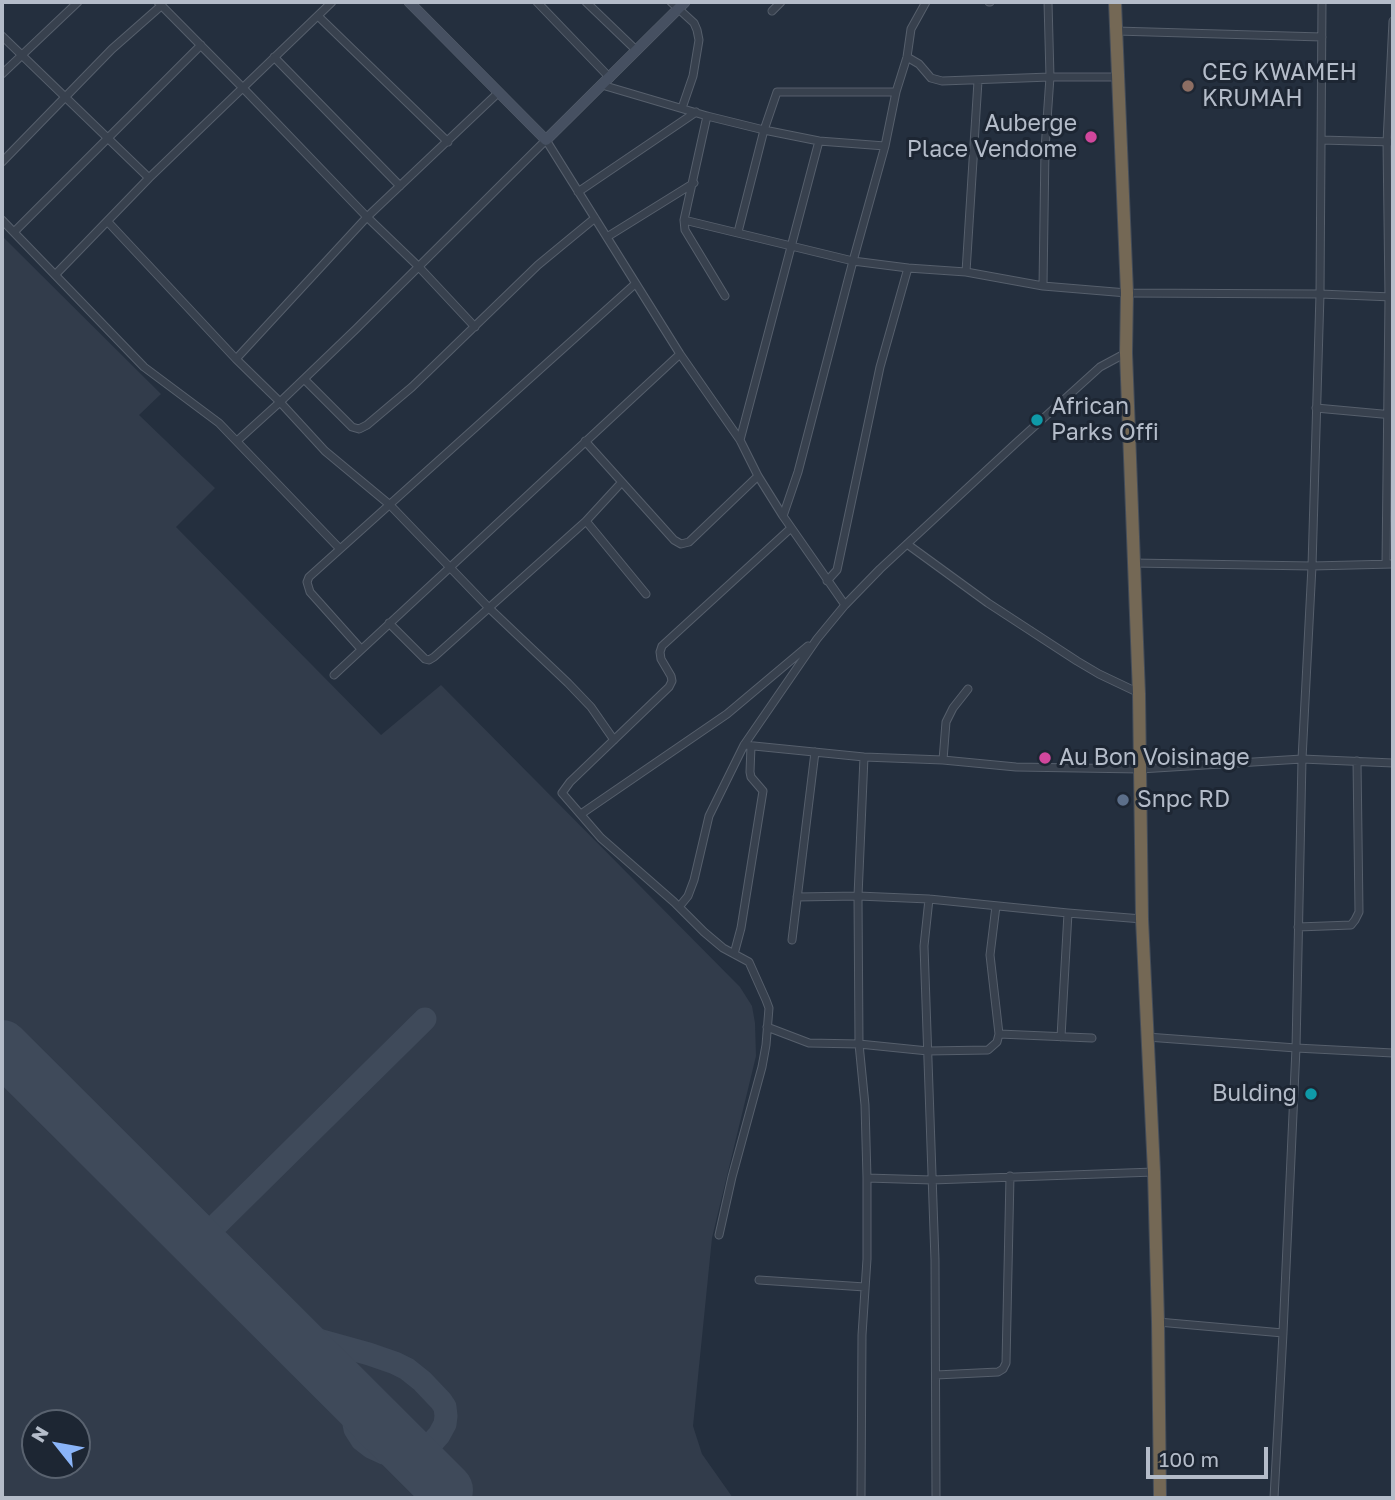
<!DOCTYPE html>
<html>
<head>
<meta charset="utf-8">
<style>
  body { margin:0 }
  #map { position:relative; width:1395px; height:1500px; overflow:hidden; background:#242f3e; font-family:"Golos Text",sans-serif }
  canvas { display:block }
  .frame { position:absolute; inset:0; border:4px solid #b4bcc9; pointer-events:none }
  .north { position:absolute; left:21px; top:1409px; width:70px; height:70px; box-sizing:border-box; background:#1d2633; border:2px solid #59626f; border-radius:50%; rotate:301deg; font-size:19px; font-weight:700; line-height:28px; text-align:center; color:#b4bcc9 }
  .north::after { content:''; display:block; margin:auto; width:24px; height:32px; background:#8ab4f8; clip-path:polygon(50% 0,100% 100%,50% 72%,0 100%) }
  .scale { position:absolute; left:1146px; top:1447px; width:122px; height:32px; box-sizing:border-box; border:4px solid #b4bcc9; border-top:0; padding-left:9px; font-size:21px; line-height:24px; white-space:nowrap; color:#b4bcc9; -webkit-text-stroke:5px #1d2633; paint-order:stroke }
</style>
</head>
<body>
<div id="map">
<canvas width="1395" height="1500"></canvas>
<div class="frame"></div>
<div class="north">N</div>
<div class="scale">100 m</div>
</div>
<script>
const g = document.querySelector('canvas').getContext('2d');
g.lineJoin = 'round';
function fill(path, color) {
  g.fillStyle = color;
  g.fill(path, 'evenodd');
}
function toPath(rows) {
  const path = new Path2D();
  for (const r of rows) {
    path.moveTo(r[0], r[1]);
    for (let i = 2; i < r.length; i += 2) path.lineTo(r[i], r[i + 1]);
  }
  return path;
}
function strokePath(path, color, width, dash) {
  g.strokeStyle = color;
  g.lineWidth = width;
  g.lineCap = dash ? 'butt' : 'round';
  g.setLineDash(dash || []);
  g.stroke(path);
}
function write(font, color, halo, rows, align = 'center') {
  g.font = font + ' "Golos Text",sans-serif';
  g.lineWidth = 6;
  g.setLineDash([]);
  g.textBaseline = 'middle';
  g.strokeStyle = halo;
  g.fillStyle = color;
  for (const [text, x, y, turn = 0] of rows) {
    g.save();
    g.translate(x, y);
    g.rotate((+turn || 0) * Math.PI / 180);
    g.textAlign = isNaN(turn) ? turn : align;
    if (halo) g.strokeText(text, 0, 0);
    g.fillText(text, 0, 0);
    g.restore();
  }
}
fill(toPath([
  [2,236,161,394,139,415,215,488,176,527,381,735,441,685,740,987,752,1006,755,1023,756,1056,712,1238,693,1426,702,1454,733,1498,2,1498],
  [35,1423,77,1423,77,1465,35,1465]
]), '#323c4b');
strokePath(toPath([
  [198,1243,425,1019],
  [281,1326,297,1334,369,1354,395,1363,407,1369,422,1381,441,1401,445,1407,446,1416,445,1424,439,1435,430,1445,418,1452,411,1455,397,1456,384,1453,371,1447,362,1440,355,1429,348,1392]
]), '#3f4a5a', 23);
strokePath(toPath([
  [2,1047,446,1490]
]), '#3f4a5a', 54);
const street = toPath([
  [158,2,242,87,367,217,418,266,475,327],
  [537,2,610,78],
  [586,2,637,51],
  [671,2,694,23,697,30,699,40,693,76,682,108],
  [989,2,990,2],
  [772,11,781,2],
  [318,16,448,142],
  [1116,31,1322,37],
  [2,36,149,178],
  [274,57,400,186],
  [907,57,919,64,931,78,942,81,1050,77,1118,77],
  [2,74,78,2],
  [602,85,707,116,764,130,819,141,885,146],
  [707,116,684,220,685,230,725,296],
  [1321,140,1393,142],
  [2,162,112,49,162,5],
  [578,192,696,112],
  [2,220,144,367,219,423,340,549],
  [684,220,853,261,908,268,880,367,837,570,827,581],
  [108,222,236,359,280,402,325,451,390,505,489,608,568,683,591,707,614,740],
  [14,232,201,45],
  [738,232,764,130,777,92,896,92],
  [607,237,694,183],
  [908,268,966,272,1043,286,1127,293,1320,294,1392,297],
  [966,272,978,81],
  [56,274,149,178,332,2],
  [1043,286,1045,149,1050,77,1048,2],
  [236,359,367,217,499,92],
  [304,379,352,427,359,429,367,425,412,387,538,265,595,218],
  [1316,408,1393,415],
  [740,440,819,141],
  [237,441,280,402,356,329,546,140,680,354,740,440,758,476,783,516,845,605],
  [585,441,674,540,681,544,689,542,758,476],
  [783,516,798,472,853,261,885,146,896,92,907,57,911,29,926,2],
  [586,521,646,594],
  [907,544,988,603,1077,661,1099,674,1139,693],
  [1133,563,1312,566,1393,564],
  [1386,564,1389,297,1387,142,1393,21],
  [389,623,425,659,429,660,434,657,586,521,621,483],
  [361,649,310,592,307,582,309,577,635,284],
  [334,675,680,354],
  [744,745,864,757,943,760,1016,767,1140,769,1302,759,1393,763],
  [943,760,946,722,953,708,968,689],
  [581,814,727,714,808,646],
  [797,897,858,896,929,899,1068,913,1142,919],
  [929,899,924,946,935,1260,936,1498],
  [679,907,688,896,694,880,709,816,744,745,817,639,845,605,880,569,1016,443,1100,367,1126,353],
  [1298,927,1351,925,1355,920,1359,912,1357,761],
  [792,940,815,752],
  [734,954,741,928,763,791,751,777,750,772,751,746],
  [767,1027,809,1043,859,1044,928,1051,988,1050,997,1042,999,1034,990,955,996,906],
  [999,1034,1092,1038],
  [1061,1037,1068,913],
  [1147,1037,1296,1048,1393,1053],
  [867,1178,932,1180,1154,1172],
  [719,1235,732,1177,762,1067,766,1045,769,1008,766,1000,749,962,723,948,704,932,674,902,601,838,562,793,570,782,669,687,672,681,671,676,661,659,660,652,662,646,791,528],
  [759,1280,865,1287],
  [1158,1322,1283,1333],
  [936,1375,998,1372,1003,1369,1006,1363,1010,1176],
  [861,1498,862,1335,867,1259,867,1178,865,1105,859,1044,858,896,864,757],
  [1274,1498,1283,1333,1296,1048,1302,759,1312,566,1320,294,1322,2]
]);
const secondary = toPath([
  [409,2,546,140,685,2]
]);
const highway = toPath([
  [1115,2,1127,293,1126,353,1139,694,1142,919,1154,1172,1158,1322,1160,1498]
]);
strokePath(street, '#565f6c', 9);
strokePath(secondary, '#565f6c', 11);
strokePath(highway, '#434c59', 14);
strokePath(street, '#38414e', 7);
strokePath(secondary, '#465061', 10);
strokePath(highway, '#746855', 12);
for (const [x, y, r, color] of [
  [1188,86,7,"#8d6e63"],
  [1091,137,7,"#d1479c"],
  [1037,420,7,"#0f9aa8"],
  [1045,758,7,"#d1479c"],
  [1123,800,7,"#5c6f8a"],
  [1311,1094,7,"#0f9aa8"]
]) {
  const dot = new Path2D();
  dot.arc(x, y, r, 0, 2 * Math.PI);
  g.fillStyle = color;
  g.fill(dot);
  strokePath(dot, '#1d2633', 2.5);
}
write('23px', '#b4bcc9', '#1d2633', [
  ["CEG KWAMEH",1202,73],
  ["KRUMAH",1202,99],
  ["Auberge",1077,124,"right"],
  ["Place Vendome",1077,150,"right"],
  ["African",1051,407],
  ["Parks Offi",1051,433],
  ["Au Bon Voisinage",1059,758],
  ["Snpc RD",1137,800],
  ["Bulding",1297,1094,"right"]
], 'left');
</script>
</body>
</html>
